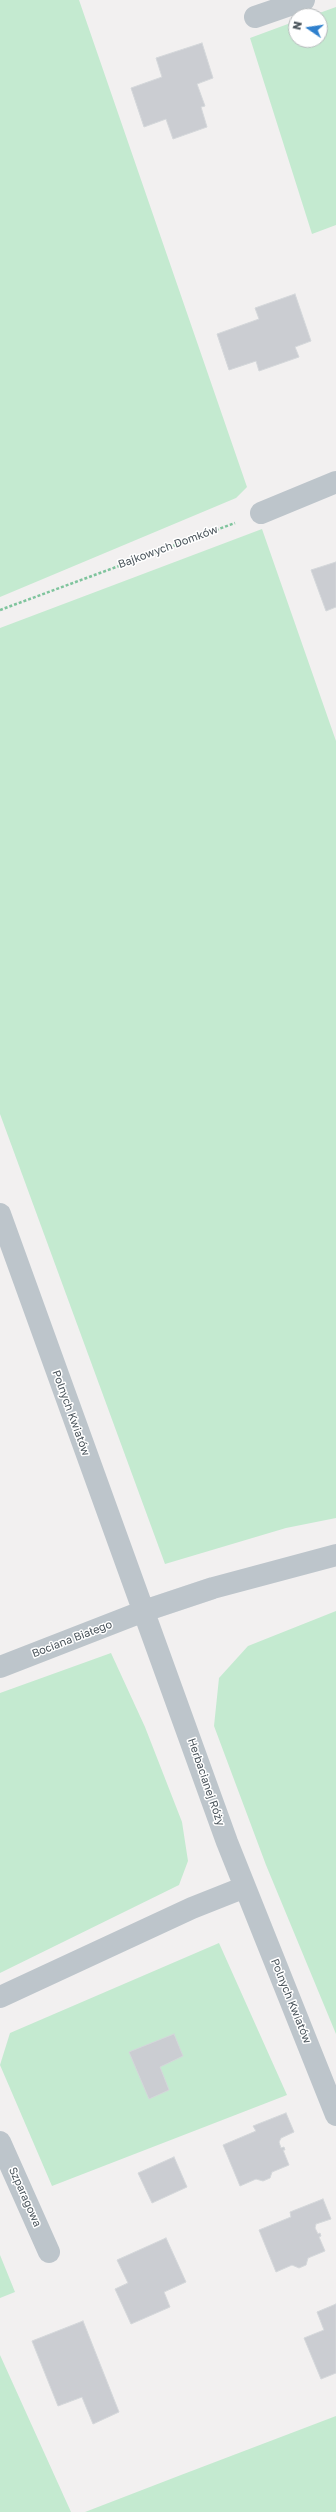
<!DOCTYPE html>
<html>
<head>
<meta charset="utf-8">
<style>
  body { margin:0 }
  #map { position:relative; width:336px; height:2512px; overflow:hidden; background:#f2f0f0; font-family:"Golos Text",sans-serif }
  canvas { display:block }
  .north { position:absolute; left:288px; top:8px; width:40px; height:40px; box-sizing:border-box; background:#fff; border:1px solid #b7bbbd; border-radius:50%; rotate:283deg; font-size:11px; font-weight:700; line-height:16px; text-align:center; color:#4a545b }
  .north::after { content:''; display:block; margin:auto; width:14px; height:18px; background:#2f80cd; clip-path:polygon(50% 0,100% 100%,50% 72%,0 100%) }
</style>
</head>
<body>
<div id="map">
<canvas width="336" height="2512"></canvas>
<div class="north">N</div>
</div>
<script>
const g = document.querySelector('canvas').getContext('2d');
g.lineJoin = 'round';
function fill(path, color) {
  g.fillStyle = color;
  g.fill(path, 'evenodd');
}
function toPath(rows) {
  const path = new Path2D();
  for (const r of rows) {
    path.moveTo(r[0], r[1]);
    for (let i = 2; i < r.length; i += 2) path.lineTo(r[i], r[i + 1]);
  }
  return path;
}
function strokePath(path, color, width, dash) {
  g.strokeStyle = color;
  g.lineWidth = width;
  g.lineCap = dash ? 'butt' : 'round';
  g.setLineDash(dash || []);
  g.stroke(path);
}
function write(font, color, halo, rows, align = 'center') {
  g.font = font + ' "Golos Text",sans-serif';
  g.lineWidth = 3;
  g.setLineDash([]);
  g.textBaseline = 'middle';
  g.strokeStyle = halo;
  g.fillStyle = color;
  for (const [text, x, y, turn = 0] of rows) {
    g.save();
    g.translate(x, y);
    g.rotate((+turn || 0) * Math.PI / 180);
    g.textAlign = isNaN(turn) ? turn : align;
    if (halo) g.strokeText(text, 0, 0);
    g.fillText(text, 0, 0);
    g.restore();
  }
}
fill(toPath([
  [0,0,79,0,247,487,236,498,0,597],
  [336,7,336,225,312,234,250,38,296,21,296,40,320,40,320,16,311,16],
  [262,529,336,741,336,1518,286,1528,165,1564,0,1114,0,628],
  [336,1611,336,2034,266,1865,214,1726,219,1678,248,1646],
  [111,1653,145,1727,182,1822,188,1861,179,1885,0,1973,0,1693],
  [219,1943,287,2095,52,2186,0,2065,10,2033],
  [0,2255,15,2292,0,2298],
  [0,2355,71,2512,0,2512],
  [336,2416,336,2512,85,2512,181,2475]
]), '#c4ead0');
const building = toPath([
  [202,43,213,78,197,84,205,106,201,107,207,127,173,139,166,119,144,127,131,88,162,77,156,58,202,43],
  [295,294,311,341,295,347,299,357,259,371,256,361,229,370,217,334,259,319,255,308,295,294],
  [336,562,336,607,326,611,311,570,336,562],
  [174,2034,183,2056,160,2067,169,2090,149,2099,129,2052,174,2034],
  [286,2113,294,2132,281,2138,279,2142,281,2148,284,2147,285,2150,283,2150,289,2165,272,2172,270,2178,263,2181,256,2179,240,2186,223,2145,256,2131,253,2126,286,2113],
  [174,2157,187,2187,152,2203,138,2173,174,2157],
  [323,2199,331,2219,316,2224,315,2228,318,2234,320,2233,321,2236,319,2237,325,2251,308,2258,306,2265,299,2268,292,2265,276,2272,259,2230,291,2217,290,2212,323,2199],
  [166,2238,186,2282,164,2292,170,2307,131,2324,115,2289,128,2283,117,2260,166,2238],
  [336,2304,336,2373,321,2379,304,2338,324,2330,317,2312,336,2304],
  [83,2321,119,2412,93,2424,82,2397,58,2406,32,2341,83,2321]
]);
fill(building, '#cbcdd2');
strokePath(building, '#d4d7da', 1);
strokePath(toPath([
  [0,610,235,523]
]), '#7fc49d', 2.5, [3, 2]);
strokePath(toPath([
  [255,17,304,0],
  [261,513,336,482],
  [0,1214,227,1842,336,2115],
  [0,1667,144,1611,213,1588,336,1555],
  [0,1997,192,1908,245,1887],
  [0,2142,49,2252]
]), '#bdc5cb', 22);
write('11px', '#4a545b', '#fff', [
  ["Bajkowych Domków",168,547,-20],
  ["Polnych Kwiatów",71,1413,70],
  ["Bociana Białego",72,1639,-21],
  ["Herbacianej Róży",206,1782,71],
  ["Polnych Kwiatów",291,2001,68],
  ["Szparagowa",25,2197,66]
]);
</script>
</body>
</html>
